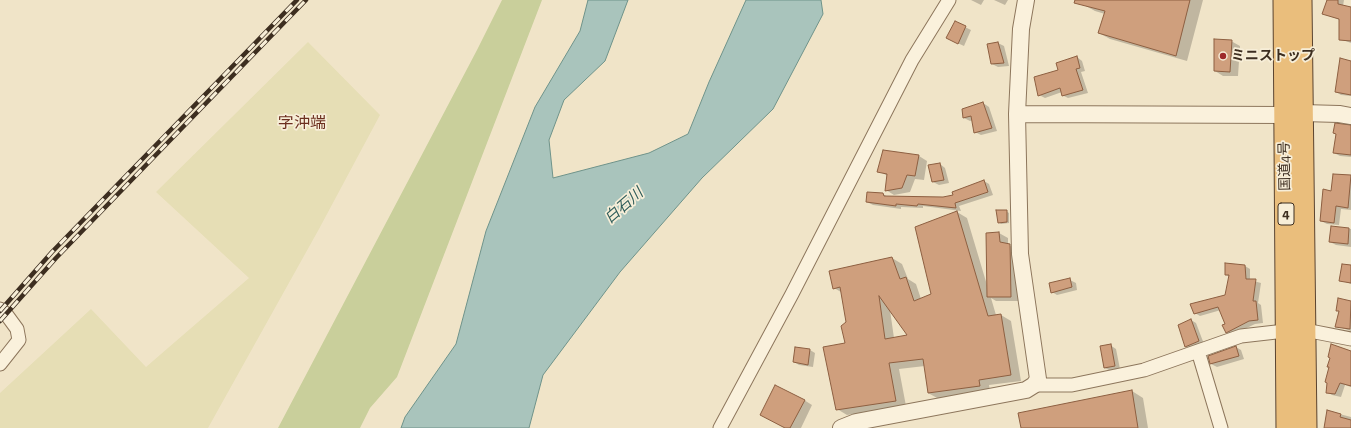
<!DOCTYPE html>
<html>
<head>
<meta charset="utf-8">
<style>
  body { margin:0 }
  canvas { display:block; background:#f0e4c8 }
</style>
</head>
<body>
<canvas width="1351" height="428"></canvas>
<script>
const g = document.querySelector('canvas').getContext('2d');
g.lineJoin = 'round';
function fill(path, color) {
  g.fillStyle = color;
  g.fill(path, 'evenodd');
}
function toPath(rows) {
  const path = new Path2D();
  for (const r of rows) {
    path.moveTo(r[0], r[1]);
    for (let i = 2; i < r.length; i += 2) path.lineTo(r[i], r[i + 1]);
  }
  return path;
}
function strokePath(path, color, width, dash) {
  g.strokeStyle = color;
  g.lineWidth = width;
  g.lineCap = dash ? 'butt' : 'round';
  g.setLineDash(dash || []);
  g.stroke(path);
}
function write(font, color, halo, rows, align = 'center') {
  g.font = font + ' "Zilla Slab","Noto Sans JP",serif';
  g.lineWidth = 3.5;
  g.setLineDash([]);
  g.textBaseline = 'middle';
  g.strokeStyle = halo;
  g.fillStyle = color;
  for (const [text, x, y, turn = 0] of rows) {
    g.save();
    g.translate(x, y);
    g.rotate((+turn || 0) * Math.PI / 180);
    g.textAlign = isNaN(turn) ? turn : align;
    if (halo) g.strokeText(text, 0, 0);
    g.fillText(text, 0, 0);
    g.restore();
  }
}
fill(toPath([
  [308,42,380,115,319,229,208,428,0,428,0,393,91,309,146,367,249,278,156,192]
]), '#e6deb5');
fill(toPath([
  [502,0,542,0,397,377,370,408,360,428,278,428,477,50]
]), '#c9cf9b');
const water = toPath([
  [588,0,628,0,605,61,564,100,549,140,553,178,649,153,688,134,709,82,746,0,821,0,823,14,773,109,702,178,620,272,543,375,529,428,401,428,405,417,456,344,486,231,535,107,580,31,588,0]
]);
fill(water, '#a9c4bc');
strokePath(water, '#6f938a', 1);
fill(toPath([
  [971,0,984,0,981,5],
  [994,0,1008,0,1005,5],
  [1086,0,1203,0,1187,61,1110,39,1099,33,1105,14,1095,11,1084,5],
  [1328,0,1344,0,1343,6,1351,8,1351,43,1340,39,1340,20,1324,14],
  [965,27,971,30,964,46,953,41],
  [1231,41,1240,46,1238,76,1223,76,1215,71],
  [998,43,1004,46,1009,66,998,67,992,64],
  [1077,57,1082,61,1085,71,1081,72,1088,93,1068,98,1062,95,1062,92,1045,98,1039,95,1060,71],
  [1351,62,1351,96,1341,95,1336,92],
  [983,103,989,107,997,131,981,135,975,132,973,120,970,121,964,118,963,109],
  [1351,126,1351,157,1340,156,1334,153],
  [884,151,919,156,927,161,924,180,915,179,910,192,894,195,886,190,888,176,878,171],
  [940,164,945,168,949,183,939,185,933,182],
  [1334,175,1351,176,1351,210,1341,209,1339,225,1327,224,1321,221,1332,192],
  [984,181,989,184,993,195,959,206,961,211,923,206,923,208,901,207,901,209,873,205,867,202,883,194,888,197,944,198,954,196],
  [1006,211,1009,213,1009,223,1001,224,999,222],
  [957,212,967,218,987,285,987,234,999,233,1008,238,1008,245,1018,250,1019,301,996,301,991,298,996,315,1001,315,1011,321,1021,381,989,385,990,391,939,399,928,393,925,366,899,369,906,406,847,415,837,409,846,344,847,322,841,292,834,288,892,258,902,264,908,279,916,284,921,299,932,295],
  [890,310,909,336,894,338],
  [1332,227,1351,229,1351,247,1336,245,1330,242],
  [1245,266,1250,269,1250,280,1261,283,1258,303,1261,305,1263,323,1255,324,1232,335,1226,332,1227,324,1221,310,1200,316,1195,313,1226,295,1230,277,1226,275],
  [1351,266,1351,284,1340,280],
  [1070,280,1076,283,1077,290,1057,295,1052,292],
  [1339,299,1351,302,1351,331,1336,326,1340,312,1337,310],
  [1191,320,1196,323,1204,344,1191,349,1185,346],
  [1110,345,1116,349,1120,369,1111,371,1105,368,1101,346],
  [1236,347,1241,350,1244,359,1217,367,1211,364],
  [796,348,810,350,815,353,813,367,799,365,794,362],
  [1351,352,1351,387,1345,385,1341,397,1332,395,1327,392],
  [1132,391,1143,398,1148,428,1022,428],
  [804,400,812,405,801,428,786,428],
  [1328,411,1351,417,1351,428,1326,428]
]), '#0003');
const building = toPath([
  [1075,0,1190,0,1176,56,1098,33,1105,11,1074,3,1075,0],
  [1327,0,1338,0,1338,4,1351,7,1351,41,1339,40,1339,19,1322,14,1327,0],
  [955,21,966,26,958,44,946,38,955,21],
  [1214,39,1232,40,1230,72,1214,71,1214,39],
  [998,42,1004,63,991,64,987,44,998,42],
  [1077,56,1080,68,1076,69,1083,90,1062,96,1060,88,1038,96,1034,77,1058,70,1056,63,1077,56],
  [1340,58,1351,61,1351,95,1335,92,1340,58],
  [983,102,992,128,974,133,971,116,963,118,962,109,983,102],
  [1335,123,1351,125,1351,155,1333,153,1336,134,1333,133,1335,123],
  [883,150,919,155,915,176,907,175,902,188,885,191,887,174,877,172,883,150],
  [940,163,944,180,932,182,928,165,940,163],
  [1333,174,1351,175,1348,208,1336,206,1334,223,1320,221,1323,189,1331,191,1333,174],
  [984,180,988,192,955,203,956,208,918,204,917,206,896,204,896,206,866,202,867,192,883,193,884,196,943,197,953,195,952,192,984,180],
  [996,210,1007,210,1007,222,998,223,996,210],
  [957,211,988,316,1001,314,1011,375,979,380,980,386,928,393,923,359,889,363,896,401,836,410,823,347,845,343,841,326,846,322,840,287,833,289,829,271,892,257,900,279,906,277,914,301,931,294,915,227,957,211],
  [879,296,907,335,885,339,879,296],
  [1331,226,1349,228,1348,244,1329,242,1331,226],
  [999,232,1000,242,1010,244,1011,297,987,297,986,233,999,232],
  [1225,263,1245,265,1246,279,1256,279,1253,301,1256,301,1258,320,1249,321,1226,333,1222,325,1225,324,1218,307,1194,314,1190,304,1225,295,1229,275,1225,275,1225,263],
  [1342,264,1351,265,1351,283,1339,281,1342,264],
  [1070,278,1072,287,1051,293,1049,283,1070,278],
  [1338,298,1351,301,1350,329,1335,327,1339,311,1336,311,1338,298],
  [1191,319,1199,341,1185,347,1178,325,1191,319],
  [1111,344,1115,366,1104,368,1100,346,1111,344],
  [1331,344,1351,351,1351,386,1340,383,1335,394,1326,393,1327,383,1325,382,1329,367,1327,367,1330,358,1328,357,1331,344],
  [1236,346,1239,356,1210,364,1208,356,1236,346],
  [795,347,810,349,808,365,793,362,795,347],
  [775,385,805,400,790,428,785,428,760,415,775,385],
  [1132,390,1138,428,1021,428,1018,413,1132,390],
  [1327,410,1341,414,1340,417,1351,420,1351,428,1324,428,1327,410]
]);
fill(building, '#cf9f7d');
strokePath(building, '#8d5f41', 1);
const minor = toPath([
  [0,309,6,314,17,329,19,340,0,364],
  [1305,330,1351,339],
  [1198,351,1221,428],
  [1034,385,1072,385,1144,370,1241,336,1285,331],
  [720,428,792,294,912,60,949,0]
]);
const tertiary = toPath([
  [1017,114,1285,115,1303,113,1339,114,1351,116],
  [841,428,856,422,1026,390,1034,385,1038,379,1020,254,1017,114,1021,29,1026,0]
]);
const trunk = toPath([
  [1284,0,1287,428],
  [1301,0,1306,428]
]);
strokePath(minor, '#8d765c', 15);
strokePath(tertiary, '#8d765c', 18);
strokePath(trunk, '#5b4430', 23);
strokePath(minor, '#faf1dc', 13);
strokePath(tertiary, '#faf1dc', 16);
strokePath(trunk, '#eabe7c', 21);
const rail = toPath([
  [0,311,52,252,297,0],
  [0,321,56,258,306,0]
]);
strokePath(rail, '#3d2e20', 4.5);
strokePath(rail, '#f7eed8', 3, [9]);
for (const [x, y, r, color] of [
  [1223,56,4,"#9e2a2b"]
]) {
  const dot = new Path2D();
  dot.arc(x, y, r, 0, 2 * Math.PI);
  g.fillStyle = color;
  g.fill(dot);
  strokePath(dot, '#f7eed8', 1.5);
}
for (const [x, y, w] of [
  [1286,214,16]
]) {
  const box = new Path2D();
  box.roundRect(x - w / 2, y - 11, w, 22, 3);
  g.fillStyle = '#f7eed8';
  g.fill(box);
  strokePath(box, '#3d2e20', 1);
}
write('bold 13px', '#3d2e20', null, [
  ["4",1286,214]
]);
write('bold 14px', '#3d2e20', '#f7eed8', [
  ["ミニストップ",1231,56]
], 'left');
write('14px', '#3d2e20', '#f7eed8', [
  ["国道4号",1285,166,-91]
]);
write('italic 15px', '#2f5d5a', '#f7eed8', [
  ["白石川",624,206,-41]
]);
write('16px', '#6b2e1e', '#f7eed8', [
  ["字沖端",302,123]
]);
</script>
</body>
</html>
